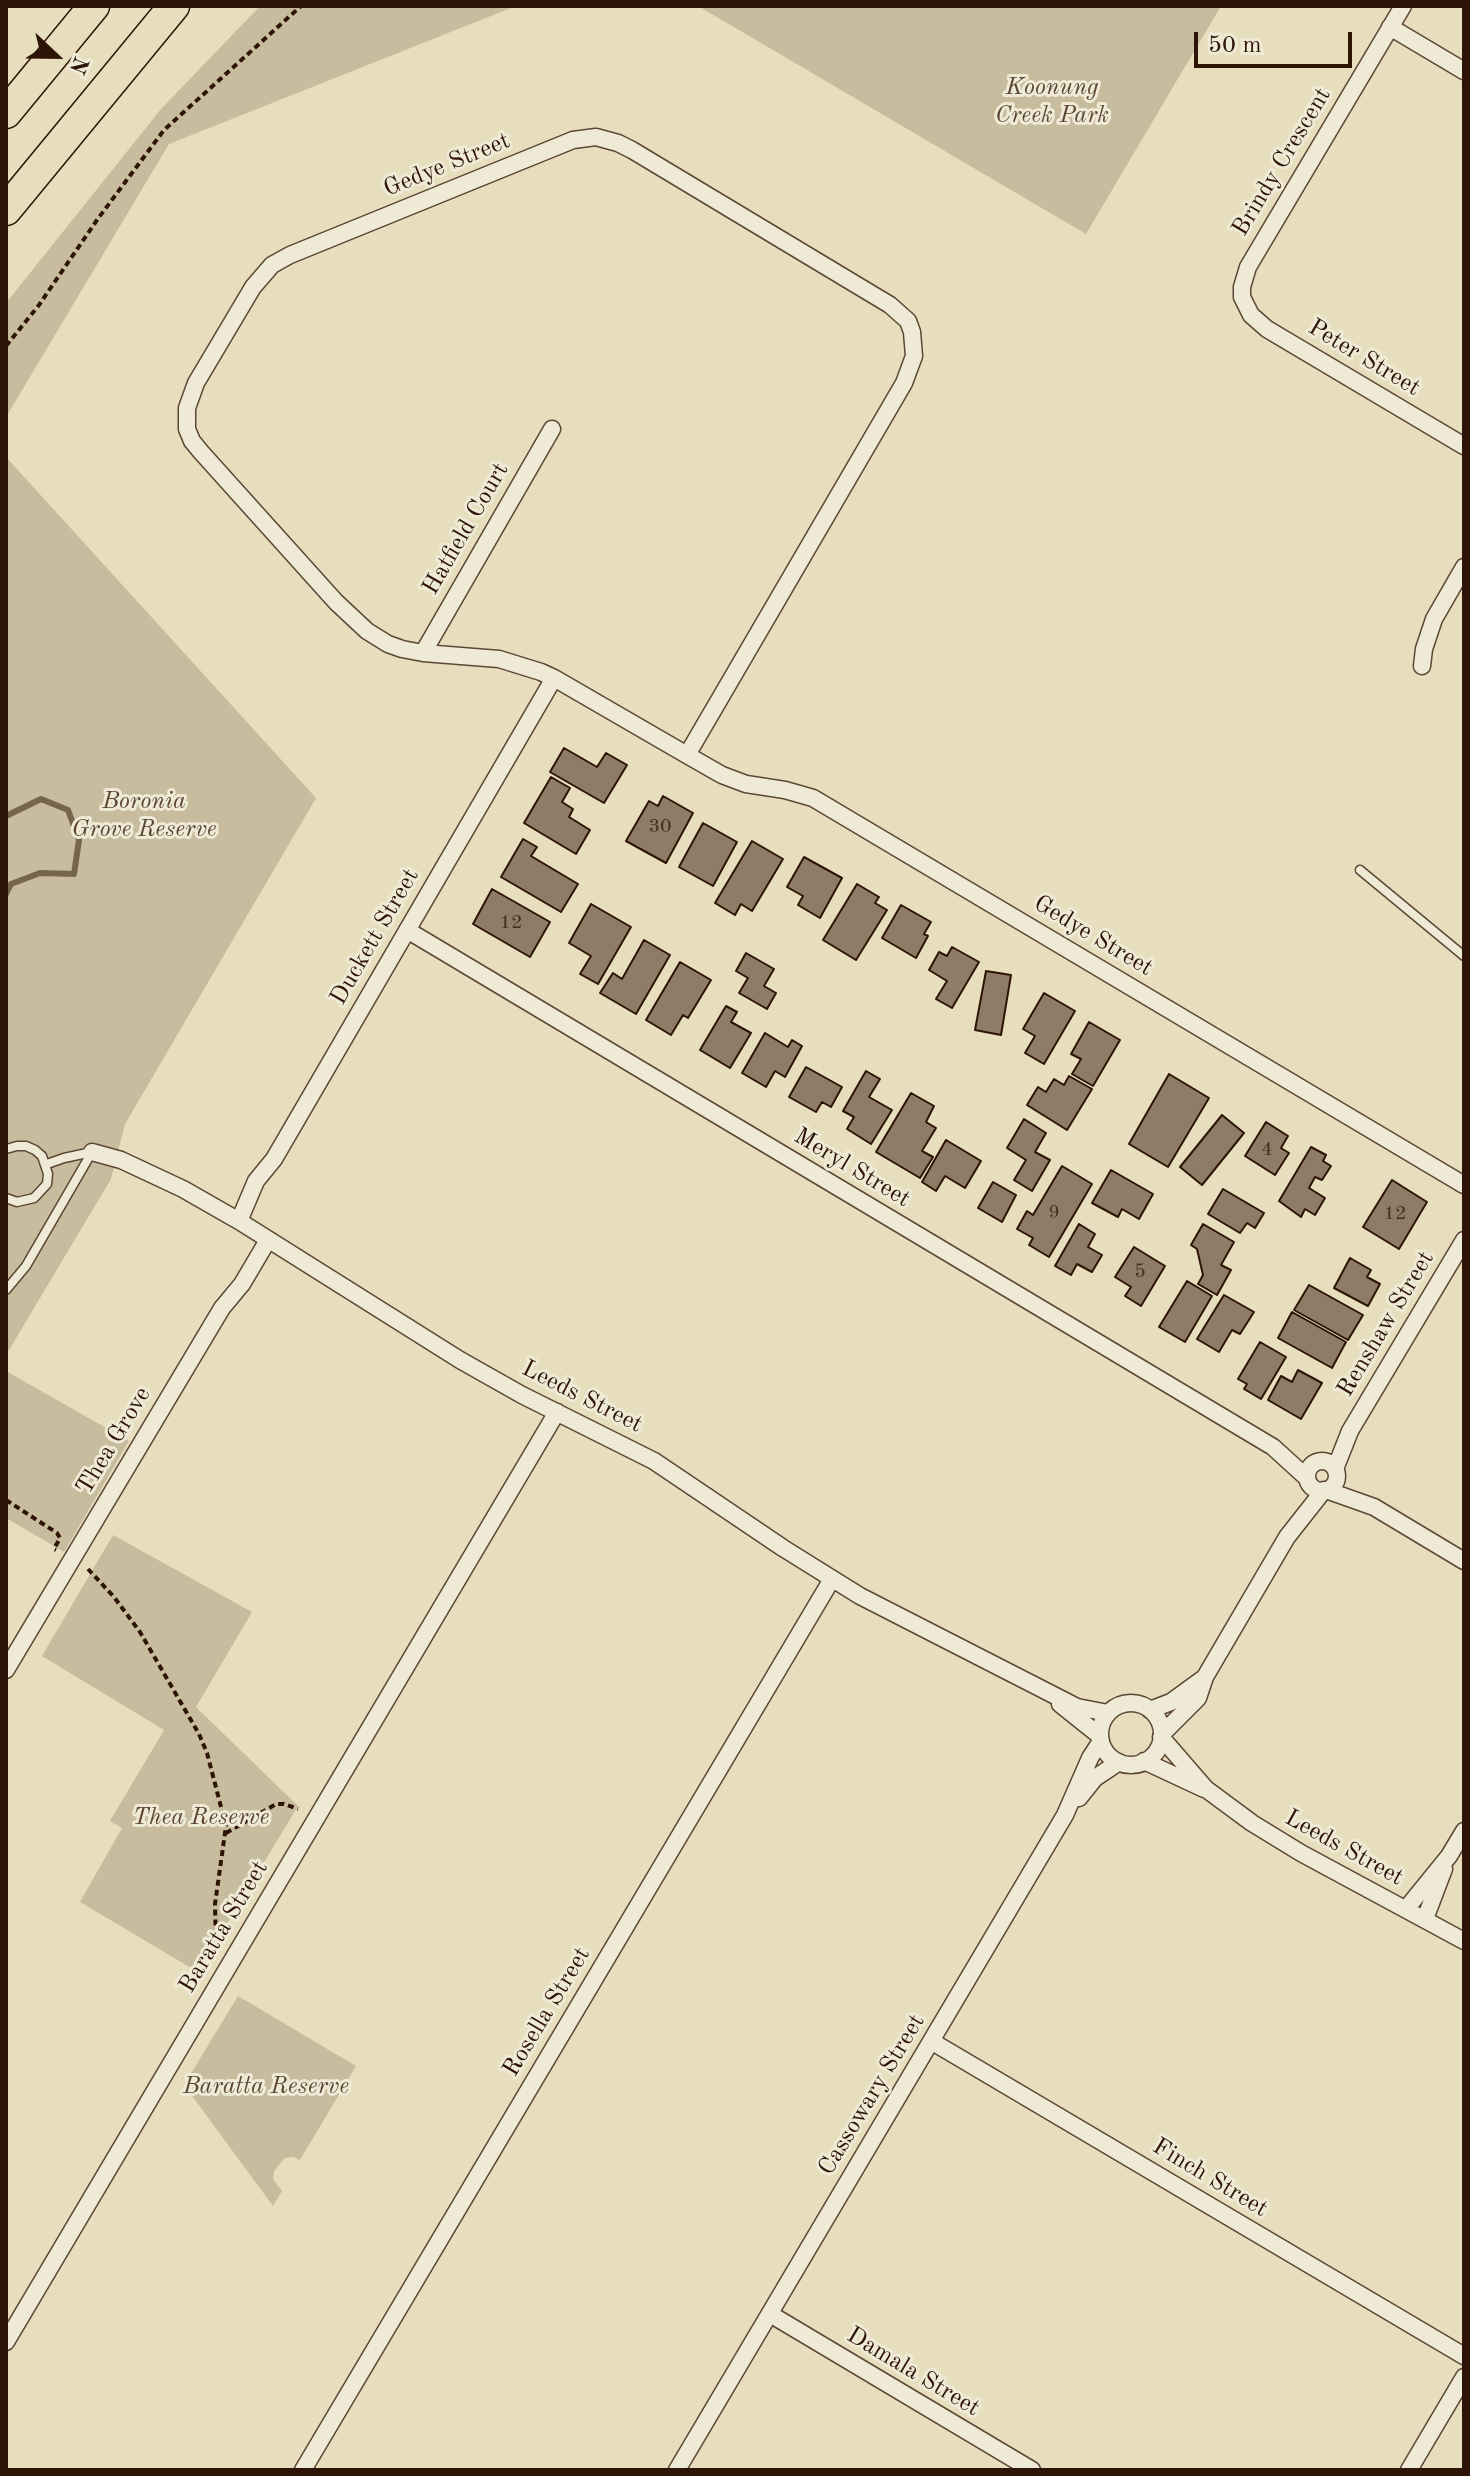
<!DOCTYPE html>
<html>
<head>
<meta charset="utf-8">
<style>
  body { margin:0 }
  #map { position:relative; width:1470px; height:2476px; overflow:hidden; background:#e7debe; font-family:"Old Standard TT",serif }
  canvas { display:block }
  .frame { position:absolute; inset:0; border:8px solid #2e1406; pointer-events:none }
  .north { position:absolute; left:16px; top:16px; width:80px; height:80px; -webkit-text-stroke:6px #efead5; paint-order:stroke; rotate:112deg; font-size:22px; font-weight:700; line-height:32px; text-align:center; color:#2e1406 }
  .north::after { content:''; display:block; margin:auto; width:28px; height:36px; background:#2e1406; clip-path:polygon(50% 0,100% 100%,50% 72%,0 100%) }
  .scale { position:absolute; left:1194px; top:32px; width:158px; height:36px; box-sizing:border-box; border:4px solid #2e1406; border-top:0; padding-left:10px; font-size:24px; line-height:28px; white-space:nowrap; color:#2e1406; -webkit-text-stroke:6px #efead5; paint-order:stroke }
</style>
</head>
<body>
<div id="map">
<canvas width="1470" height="2476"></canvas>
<div class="frame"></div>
<div class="north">N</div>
<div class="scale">50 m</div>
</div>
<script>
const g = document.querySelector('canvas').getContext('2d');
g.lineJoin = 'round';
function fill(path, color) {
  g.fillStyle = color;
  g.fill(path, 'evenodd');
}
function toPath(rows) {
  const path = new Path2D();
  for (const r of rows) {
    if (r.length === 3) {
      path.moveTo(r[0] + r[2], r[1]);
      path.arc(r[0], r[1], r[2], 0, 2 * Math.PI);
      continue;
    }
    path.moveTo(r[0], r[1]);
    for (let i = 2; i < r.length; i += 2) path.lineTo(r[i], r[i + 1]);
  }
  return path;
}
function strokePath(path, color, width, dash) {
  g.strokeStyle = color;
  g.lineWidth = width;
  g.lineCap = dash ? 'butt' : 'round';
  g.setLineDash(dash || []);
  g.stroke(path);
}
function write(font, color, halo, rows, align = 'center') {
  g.font = font + ' "Old Standard TT",serif';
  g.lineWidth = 6;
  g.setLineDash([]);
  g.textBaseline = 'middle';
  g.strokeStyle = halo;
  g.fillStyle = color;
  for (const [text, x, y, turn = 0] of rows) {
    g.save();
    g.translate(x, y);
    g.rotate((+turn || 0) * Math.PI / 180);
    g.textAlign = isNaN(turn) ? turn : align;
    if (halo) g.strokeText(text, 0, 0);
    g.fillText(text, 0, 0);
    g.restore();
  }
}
fill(toPath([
  [260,6,516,6,169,144,6,417,6,303,161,109],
  [698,6,1221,6,1086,234],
  [6,457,316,798,125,1124,111,1179,6,1355],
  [6,1371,129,1441,64,1552,6,1518],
  [113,1535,252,1612,196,1707,298,1806,198,1972,80,1902,122,1828,110,1821,164,1730,42,1656],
  [238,1996,356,2066,300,2160,293,2157,285,2158,274,2171,273,2179,282,2191,273,2206,184,2085]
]), '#c8bc9f');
strokePath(toPath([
  [6,816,41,799,68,810,79,840,74,874,40,873,11,884,6,894]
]), '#77644f', 6);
const building = toPath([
  [564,748,597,767,606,753,627,765,604,803,550,772,564,748],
  [551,777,570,788,562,802,573,809,569,817,590,830,576,854,524,823,551,777],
  [663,796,693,813,666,863,626,841,649,801,658,806,663,796],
  [703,823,737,842,713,886,679,867,703,823],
  [523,839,537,847,531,856,578,884,561,912,501,877,523,839],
  [752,841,783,859,752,911,741,904,735,915,715,903,752,841],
  [804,857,842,878,820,918,798,905,803,896,787,887,804,857],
  [857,884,879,897,875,903,887,910,856,960,823,940,857,884],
  [492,889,550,922,530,957,473,924,492,889],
  [591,904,631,927,598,984,580,974,591,956,569,943,591,904],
  [901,905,931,922,924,934,928,936,916,958,882,938,901,905],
  [644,940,670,955,636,1014,600,993,613,973,622,979,644,940],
  [952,947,979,962,952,1008,936,999,947,981,929,970,939,952,947,956,952,947],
  [746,953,774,969,764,986,776,993,767,1009,739,993,748,978,736,971,746,953],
  [680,962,711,980,688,1018,683,1015,671,1035,646,1020,680,962],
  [986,971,1011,975,1001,1035,975,1030,986,971],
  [1044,993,1075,1011,1044,1064,1025,1053,1035,1036,1023,1029,1044,993],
  [726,1006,737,1012,731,1022,751,1033,730,1068,700,1050,726,1006],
  [1089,1022,1120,1040,1093,1086,1072,1074,1081,1059,1071,1054,1089,1022],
  [765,1033,788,1047,792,1040,802,1046,785,1077,775,1071,766,1087,742,1073,765,1033],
  [806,1067,842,1087,831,1107,822,1102,816,1112,789,1097,806,1067],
  [866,1071,880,1079,869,1097,892,1110,871,1144,847,1129,854,1117,843,1111,866,1071],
  [1169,1074,1209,1098,1168,1167,1129,1144,1169,1074],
  [1069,1076,1092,1089,1067,1130,1027,1105,1038,1087,1046,1092,1054,1079,1064,1085,1069,1076],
  [911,1093,934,1106,926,1122,936,1128,922,1151,933,1157,920,1178,876,1152,911,1093],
  [1222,1115,1244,1133,1202,1185,1180,1167,1222,1115],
  [1024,1119,1046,1133,1035,1152,1050,1160,1032,1191,1014,1180,1026,1160,1007,1148,1024,1119],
  [1266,1122,1288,1136,1281,1148,1289,1153,1275,1175,1245,1156,1266,1122],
  [946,1140,981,1161,965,1188,945,1176,936,1191,922,1182,946,1140],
  [1311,1147,1326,1155,1323,1161,1331,1166,1322,1180,1315,1177,1309,1188,1325,1198,1315,1215,1305,1209,1301,1217,1279,1201,1311,1147],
  [1062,1166,1092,1184,1049,1257,1029,1245,1033,1238,1017,1229,1027,1211,1033,1215,1062,1166],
  [1111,1170,1153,1194,1139,1219,1122,1209,1118,1217,1092,1203,1111,1170],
  [1392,1180,1427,1202,1399,1249,1363,1227,1392,1180],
  [993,1182,1016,1195,1002,1222,978,1208,993,1182],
  [1223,1189,1264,1213,1255,1228,1247,1223,1240,1233,1208,1214,1223,1189],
  [1079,1224,1095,1234,1088,1247,1102,1255,1092,1272,1077,1264,1071,1275,1055,1266,1079,1224],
  [1203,1224,1234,1242,1221,1265,1231,1270,1217,1295,1198,1284,1203,1275,1197,1249,1191,1245,1203,1224],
  [1134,1247,1165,1266,1141,1306,1125,1296,1131,1287,1115,1277,1134,1247],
  [1350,1258,1371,1270,1367,1277,1380,1284,1368,1306,1334,1288,1350,1258],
  [1187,1281,1212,1296,1185,1342,1159,1327,1187,1281],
  [1309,1285,1363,1315,1348,1340,1294,1310,1309,1285],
  [1224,1295,1254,1312,1240,1334,1232,1330,1219,1352,1197,1339,1224,1295],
  [1292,1312,1346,1342,1332,1368,1278,1338,1292,1312],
  [1260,1342,1286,1357,1261,1399,1244,1389,1247,1384,1238,1379,1260,1342],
  [1298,1370,1322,1383,1301,1419,1268,1400,1281,1376,1292,1382,1298,1370]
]);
fill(building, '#8e7d66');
strokePath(building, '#2e1406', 2);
const service = toPath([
  [1360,870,1464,956],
  [6,1149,17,1146,26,1146,35,1150,42,1156,48,1174,47,1184,34,1198,17,1202,6,1198],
  [47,1164,64,1158,92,1152],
  [6,1290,26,1266,92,1152]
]);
const minor = toPath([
  [1403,6,1248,267,1242,287,1242,297,1251,315,1267,329,1464,446],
  [1390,27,1464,71],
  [423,653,552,429],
  [1422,666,1424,649,1434,619,1464,567],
  [687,755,904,383,914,356,912,332,908,321,890,305,632,150,618,143,596,137,573,140,290,255,272,265,253,287,196,383,187,408,187,429,192,441,201,452,336,602,367,631,388,644,402,649,423,653,499,659,541,672,554,678,687,755,722,775,746,784,785,790,813,798,1464,1185],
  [407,930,1273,1447,1307,1478],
  [92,1152,121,1160,183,1189,239,1221,460,1360,522,1395,654,1461,783,1548,860,1596,1077,1707,1108,1713],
  [239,1221,256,1181,274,1159,554,678],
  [1322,1476,15],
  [1335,1469,1350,1431,1464,1240],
  [1326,1490,1374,1507,1464,1561],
  [6,1670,222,1308,242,1284,268,1240],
  [1131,1734,31],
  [1060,1704,1100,1736],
  [1150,1710,1171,1702,1204,1678],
  [1162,1734,1198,1698,1205,1677,1287,1537,1324,1490],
  [1161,1737,1206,1789,1252,1823,1301,1853,1464,1941],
  [1144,1761,1204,1789],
  [1079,1798,1095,1778,1119,1762],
  [1406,1909,1449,1856,1464,1831],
  [1425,1919,1444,1869],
  [931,2041,1464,2356],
  [770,2314,1032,2470],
  [6,2342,557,1412],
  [303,2470,832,1579],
  [677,2470,1065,1815,1090,1758,1101,1741],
  [1409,2470,1464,2377]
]);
const motorway = toPath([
  [6,113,94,6],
  [6,210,174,6]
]);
strokePath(service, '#5c4634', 11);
strokePath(minor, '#5c4634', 19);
strokePath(motorway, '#2e1406', 33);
strokePath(toPath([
  [6,346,39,305,97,220,164,130,301,6],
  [6,1500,57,1533,60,1538,54,1549,56,1550],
  [88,1569,114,1597,140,1632,199,1734,207,1753,226,1826,215,1904,216,1947],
  [226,1833,276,1804,284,1804,298,1809]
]), '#2e1406', 4, [6, 4]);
strokePath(service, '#efead5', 8);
strokePath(minor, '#efead5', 16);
strokePath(motorway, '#e7debe', 30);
write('20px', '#462e1e', null, [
  ["30",660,827],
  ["12",511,923],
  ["4",1267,1150],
  ["9",1054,1213],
  ["12",1395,1214],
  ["5",1140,1272]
]);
write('italic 24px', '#5c4634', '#efead5', [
  ["Koonung",1052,88],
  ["Creek Park",1052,116],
  ["Boronia",144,802],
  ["Grove Reserve",144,830],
  ["Thea Reserve",201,1818],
  ["Baratta Reserve",266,2087]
]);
write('24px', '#2e1406', '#efead5', [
  ["Brindy Crescent",1282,162,-59],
  ["Gedye Street",447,165,-22],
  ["Peter Street",1364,358,31],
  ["Hatfield Court",466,529,-60],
  ["Gedye Street",1093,936,31],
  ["Duckett Street",375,937,-60],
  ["Meryl Street",852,1168,31],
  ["Renshaw Street",1386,1324,-59],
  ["Leeds Street",582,1397,27],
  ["Thea Grove",114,1441,-59],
  ["Leeds Street",1344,1848,29],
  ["Baratta Street",224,1927,-59],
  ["Rosella Street",547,2012,-59],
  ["Cassowary Street",872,2095,-59],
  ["Finch Street",1210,2178,31],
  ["Damala Street",913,2372,31]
]);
</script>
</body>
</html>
